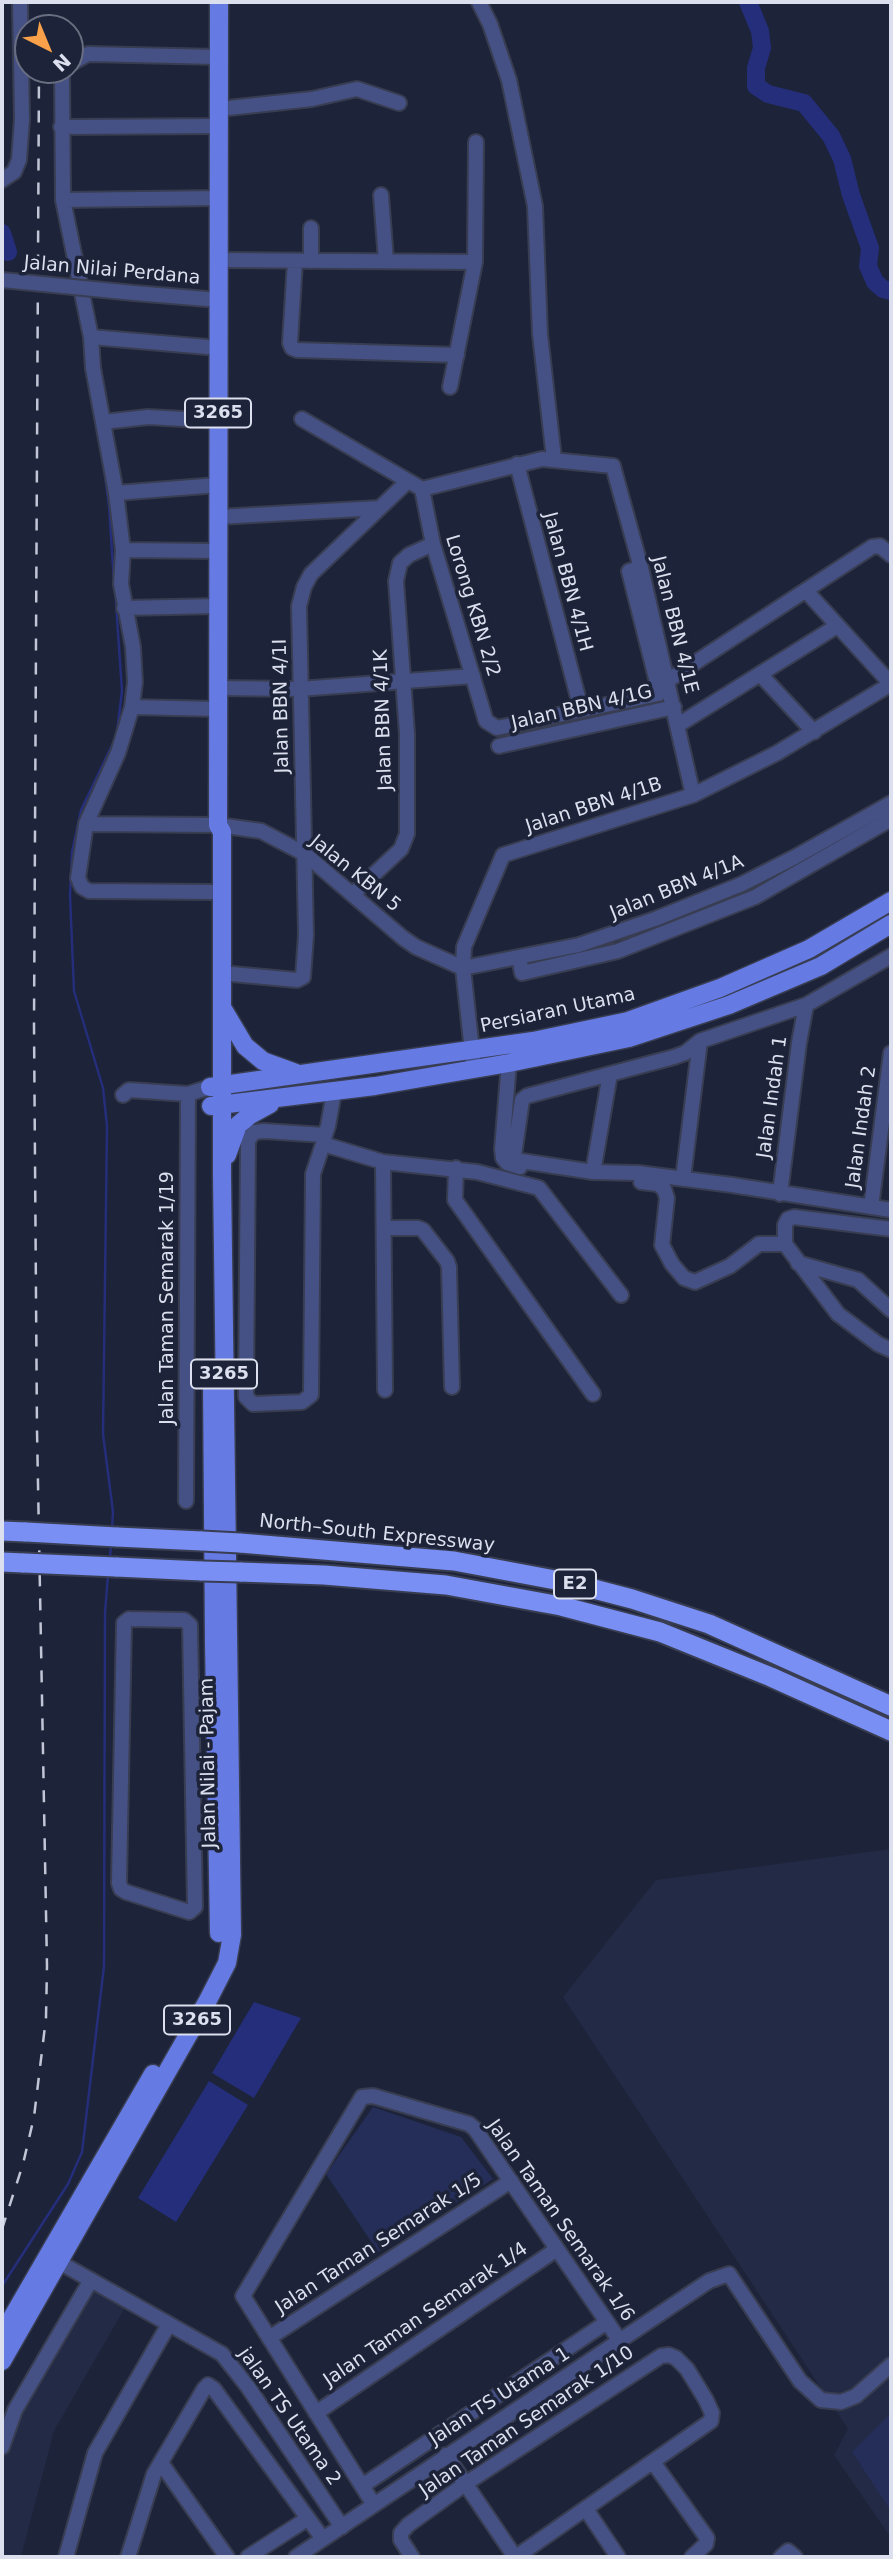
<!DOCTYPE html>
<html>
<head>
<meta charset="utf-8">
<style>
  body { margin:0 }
  #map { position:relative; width:893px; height:2559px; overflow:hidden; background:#1d2338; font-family:"DejaVu Sans",sans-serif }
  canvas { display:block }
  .frame { position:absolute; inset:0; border:4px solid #dbdfee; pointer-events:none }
  .north { position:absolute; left:14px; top:14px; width:70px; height:70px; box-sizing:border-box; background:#1d2338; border:2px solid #696e81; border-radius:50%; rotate:137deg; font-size:19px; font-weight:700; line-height:28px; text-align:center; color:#dbdfee }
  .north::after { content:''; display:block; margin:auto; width:24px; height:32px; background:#f8a14a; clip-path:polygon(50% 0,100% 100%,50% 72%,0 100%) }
</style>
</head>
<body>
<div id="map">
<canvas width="893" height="2559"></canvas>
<div class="frame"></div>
<div class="north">N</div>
</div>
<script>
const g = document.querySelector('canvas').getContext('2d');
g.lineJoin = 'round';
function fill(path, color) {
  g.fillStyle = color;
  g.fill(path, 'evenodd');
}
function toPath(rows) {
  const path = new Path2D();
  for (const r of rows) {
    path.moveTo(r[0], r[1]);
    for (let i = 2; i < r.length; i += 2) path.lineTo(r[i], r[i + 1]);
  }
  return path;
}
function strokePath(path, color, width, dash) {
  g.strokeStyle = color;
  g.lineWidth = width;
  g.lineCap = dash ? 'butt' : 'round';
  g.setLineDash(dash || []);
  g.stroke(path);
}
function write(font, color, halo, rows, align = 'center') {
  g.font = font + ' "DejaVu Sans",sans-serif';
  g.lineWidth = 7;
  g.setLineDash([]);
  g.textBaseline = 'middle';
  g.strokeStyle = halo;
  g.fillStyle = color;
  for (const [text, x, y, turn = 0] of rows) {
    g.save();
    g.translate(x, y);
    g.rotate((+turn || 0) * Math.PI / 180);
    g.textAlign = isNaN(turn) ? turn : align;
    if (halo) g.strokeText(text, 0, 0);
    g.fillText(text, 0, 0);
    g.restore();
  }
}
fill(toPath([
  [891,1849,891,2538,834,2455,848,2429,563,1997,656,1880],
  [91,2279,130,2299,54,2431,21,2557,2,2557,2,2459,15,2409]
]), '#232a45');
fill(toPath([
  [373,2107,461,2137,493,2179,378,2252,326,2174],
  [891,2413,891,2511,852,2452]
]), '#252e59');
fill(toPath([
  [254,2002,301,2018,254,2098,212,2073],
  [209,2081,248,2105,176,2222,138,2198]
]), '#252e7a');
strokePath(toPath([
  [102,453,109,506,114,582],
  [115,589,122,691,117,732],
  [112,1530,113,1512,103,1434,107,1126,103,1088,74,991,70,895,72,852,81,810,115,739],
  [110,1558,111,1543],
  [2,2286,68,2184,82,2152,104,1966,105,1613,108,1575]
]), '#252e7a', 2.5);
strokePath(toPath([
  [748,2,760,31,762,48,756,68,756,86,768,94,804,103,831,136,842,159,851,195,870,248,868,266,875,282,883,289,891,291],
  [2,233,8,252]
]), '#252e7a', 18);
const minor = toPath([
  [479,2,490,24,509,80,535,206,540,334,554,459],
  [70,64,88,54,219,57],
  [62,70,63,200,91,337,93,368,116,493,123,550,121,584,133,647,135,682,132,707,118,753,86,824,78,878,82,887,89,891,213,892],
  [219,109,312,99,357,89,399,103],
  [61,127,219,126],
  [2,180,14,172,19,160,22,119,20,2],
  [381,195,386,261],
  [63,200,219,198],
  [219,260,475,262],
  [295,261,290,343,292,348,297,350,457,355],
  [311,261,311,228],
  [134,293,219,300],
  [91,337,219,348],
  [450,387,475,262,476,142],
  [302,419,422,489,542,459,613,466,641,568,693,795],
  [103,422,148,417,218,421],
  [517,464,581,709],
  [422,489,433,544,486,721,497,728,658,694,659,690,629,571,641,568],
  [116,493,218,485],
  [218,517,379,508],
  [123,550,218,551],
  [807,592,891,684],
  [124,608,218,606],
  [760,674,814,732],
  [667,681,872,547,880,546,891,555],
  [218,688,299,689,473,676],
  [132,707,218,709],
  [678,725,837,626],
  [499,746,674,707],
  [86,824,218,825,261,831,305,854,403,938,416,947,463,968,579,945,655,919,742,884,795,857,891,803],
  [353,894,401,849,407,834,407,734,396,581,400,563,409,555,433,544],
  [519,957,522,973,618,951,755,897,891,819],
  [221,973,297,980,303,977,306,935,299,606,304,587,311,574,408,481],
  [700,1041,685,1053,674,1057,527,1096,522,1100,514,1155,515,1160,593,1172,638,1173,732,1185,891,1210],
  [473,1060,463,968,464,947,503,855,693,795,777,753,891,684],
  [509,1063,502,1149,503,1158,507,1163,520,1167],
  [123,1095,129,1090,188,1094,210,1087],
  [325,1135,264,1131,254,1132,248,1140,246,1397,253,1404,302,1402,311,1395,313,1174,323,1144,325,1135,328,1126,334,1092],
  [323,1144,383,1162,477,1172,539,1188,621,1295],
  [383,1162,385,1390],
  [456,1168,455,1200,593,1394],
  [593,1172,610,1074],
  [683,1179,700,1041,806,1005,891,956],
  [641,1182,658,1184,664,1189,667,1198,662,1245,672,1264,684,1278,695,1282,730,1266,759,1244,785,1244,838,1314,878,1344,891,1350],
  [780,1194,799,1043,806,1005],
  [871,1207,891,1053],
  [384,1228,418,1228,423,1230,447,1261,449,1267,452,1387],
  [785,1244,785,1225,788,1219,794,1217,891,1229],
  [798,1263,858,1280,891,1310],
  [188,1367,212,1367],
  [186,1501,188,1094],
  [129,1619,184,1620,190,1625,195,1907,189,1912,126,1892,121,1889,119,1883,124,1623,129,1619],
  [50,2257,222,2354,248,2387,342,2527],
  [269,2338,511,2181],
  [316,2413,557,2249],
  [2,2447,15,2410,91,2280],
  [446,2455,515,2557],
  [653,2462,707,2538,706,2544,692,2557],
  [161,2463,227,2557],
  [362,2486,607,2322],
  [374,2505,243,2296,362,2097,373,2096,469,2124,475,2129,620,2341],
  [586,2509,618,2557],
  [66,2557,95,2453,169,2324],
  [128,2557,154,2474,204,2389,208,2385,214,2389,323,2539],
  [248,2557,307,2519],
  [296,2557,709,2281,729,2274,800,2381,821,2400,841,2402,856,2396,891,2365],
  [412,2557,401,2540,401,2533,408,2525,465,2484,661,2356,669,2355,676,2358,687,2369,706,2400,712,2413,711,2421,516,2557],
  [781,2557,788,2551,795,2557]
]);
const major = toPath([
  [223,1009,245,1046,263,1061,296,1073],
  [210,1087,533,1041,628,1021,720,988,809,949,891,901],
  [211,1106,375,1086,509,1063,629,1038,729,1005,821,966,891,924],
  [227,1155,238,1125,250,1115,270,1104],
  [212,1384,214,1643,219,1933],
  [2,2335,153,2074],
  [2,2361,207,2002,227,1963,232,1935,222,1176,222,832,218,825,219,2]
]);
const highway = toPath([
  [2,1531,26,1532],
  [117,1537,202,1541],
  [240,1543,454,1561,571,1583,632,1599,709,1624,891,1706],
  [2,1562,24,1563],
  [116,1567,202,1571],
  [240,1572,324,1575,446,1585,561,1606,660,1632,771,1677,891,1731]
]);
strokePath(minor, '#383d51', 18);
strokePath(major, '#383d51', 21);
strokePath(highway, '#383d51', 23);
strokePath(minor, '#455184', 14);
strokePath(major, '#667ae3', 18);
strokePath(highway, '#798ff3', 19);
strokePath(toPath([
  [40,28,40,2],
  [2,2229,23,2164,34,2117,46,2018,47,1966,37,1430,34,1024,39,70]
]), '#c1c5d5', 2.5, [12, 12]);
const minorBridge = toPath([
  [2,280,134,293]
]);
const highwayBridge = toPath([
  [26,1532,117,1537],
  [202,1541,240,1543],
  [24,1563,116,1567],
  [202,1571,240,1572]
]);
strokePath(minorBridge, '#383d51', 18, []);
strokePath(highwayBridge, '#383d51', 23, []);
strokePath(minorBridge, '#455184', 14);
strokePath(highwayBridge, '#798ff3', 19);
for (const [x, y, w] of [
  [218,413,66],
  [224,1374,66],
  [575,1584,42],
  [197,2020,66]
]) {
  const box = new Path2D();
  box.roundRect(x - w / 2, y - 14.5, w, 29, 5);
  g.fillStyle = '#1d2338';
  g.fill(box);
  strokePath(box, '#dbdfee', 2);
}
write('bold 18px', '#dbdfee', null, [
  ["3265",218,413],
  ["3265",224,1374],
  ["E2",575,1584],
  ["3265",197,2020]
]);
write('19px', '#dbdfee', '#1d2338', [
  ["Jalan Nilai Perdana",112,271,5],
  ["Jalan BBN 4/1H",567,582,75],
  ["Lorong KBN 2/2",472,606,73],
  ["Jalan BBN 4/1E",674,625,76],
  ["Jalan BBN 4/1I",282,706,-91],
  ["Jalan BBN 4/1G",582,708,-13],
  ["Jalan BBN 4/1K",384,720,-92],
  ["Jalan BBN 4/1B",594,806,-18],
  ["Jalan KBN 5",355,874,39],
  ["Jalan BBN 4/1A",677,888,-22],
  ["Persiaran Utama",558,1011,-12],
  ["Jalan Indah 1",773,1097,-82],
  ["Jalan Indah 2",862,1127,-82],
  ["Jalan Taman Semarak 1/19",168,1298,-90],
  ["North–South Expressway",377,1534,6],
  ["Jalan Nilai - Pajam",209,1763,-91],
  ["Jalan Taman Semarak 1/6",560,2221,55],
  ["Jalan Taman Semarak 1/5",379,2244,-33],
  ["Jalan Taman Semarak 1/4",426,2315,-34],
  ["Jalan TS Utama 1",500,2397,-33],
  ["jalan TS Utama 2",289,2417,55],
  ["Jalan Taman Semarak 1/10",527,2422,-34]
]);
</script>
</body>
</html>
